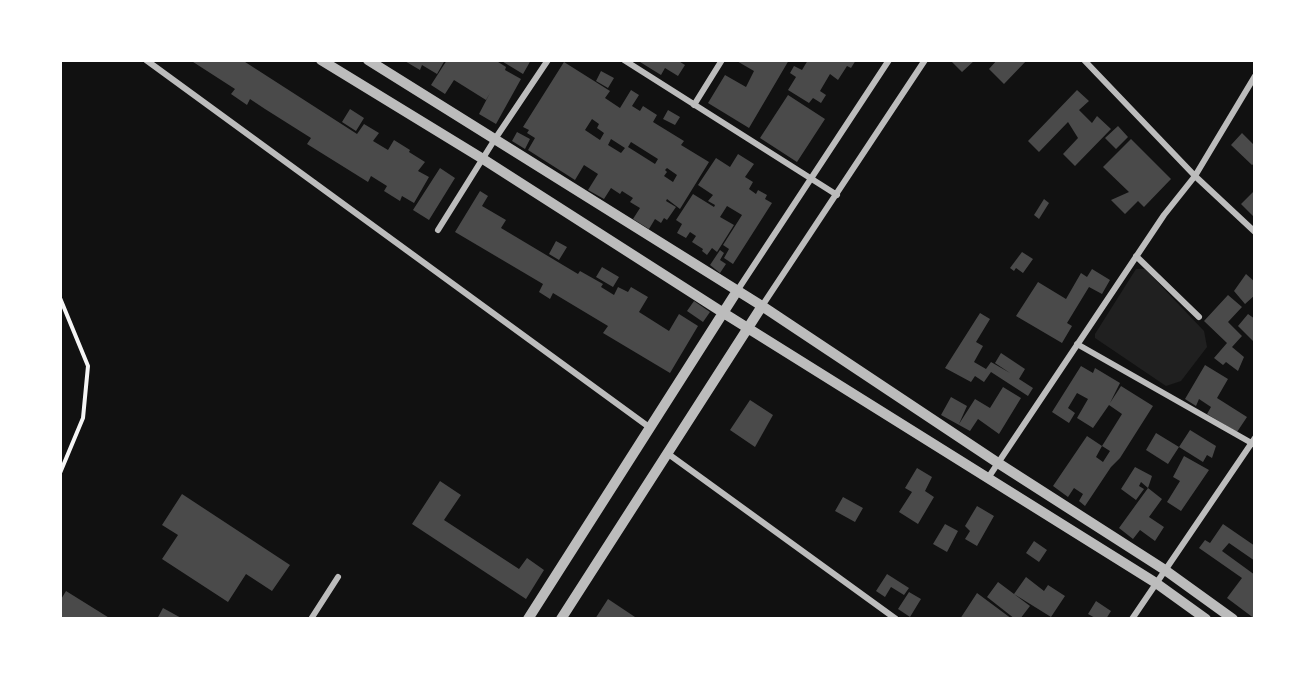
<!DOCTYPE html>
<html>
<head>
<meta charset="utf-8">
<style>
  body { margin:0 }
  #map { position:relative; width:1315px; height:679px; overflow:hidden; background:#111; font-family:"Golos Text",sans-serif }
  canvas { display:block }
  .frame { position:absolute; inset:0; border:62px solid #fff; pointer-events:none }
</style>
</head>
<body>
<div id="map">
<canvas width="1315" height="679"></canvas>
<div class="frame"></div>
</div>
<script>
const g = document.querySelector('canvas').getContext('2d');
g.lineJoin = 'round';
function fill(path, color) {
  g.fillStyle = color;
  g.fill(path, 'evenodd');
}
function toPath(rows) {
  const path = new Path2D();
  for (const r of rows) {
    path.moveTo(r[0], r[1]);
    for (let i = 2; i < r.length; i += 2) path.lineTo(r[i], r[i + 1]);
  }
  return path;
}
function strokePath(path, color, width, dash) {
  g.strokeStyle = color;
  g.lineWidth = width;
  g.lineCap = dash ? 'butt' : 'round';
  g.setLineDash(dash || []);
  g.stroke(path);
}
fill(toPath([
  [1136,269,1145,269,1204,331,1207,347,1181,381,1166,386,1095,338,1095,334]
]), '#202020');
fill(toPath([
  [190,60,242,60,357,134,364,124,379,133,373,141,388,150,394,140,410,150,409,152,425,162,418,171,429,177,414,203,402,196,400,201,384,191,387,186,371,176,368,182,307,144,311,138,265,109,250,99,247,105,231,94,235,89],
  [403,60,445,60,437,74,422,65,420,70],
  [447,60,495,60,506,67,505,70,521,79,496,124,479,114,490,93,486,100,454,80,445,94,431,85],
  [500,60,531,60,523,74],
  [642,60,677,60,685,65,678,76,665,68,661,75,640,62],
  [735,60,789,60,749,128,708,103,725,75,746,87,754,71],
  [808,60,856,60,851,68,847,66,838,80,830,74,820,91,826,95,821,103,813,98,809,103,788,90,796,77,790,73,794,66,802,70],
  [950,60,975,60,962,72],
  [997,60,1027,60,1004,84,989,69],
  [564,62,610,91,605,98,620,108,631,90,639,95,632,106,640,111,643,106,657,115,653,122,684,141,681,145,709,162,680,209,667,199,666,201,676,207,667,220,664,218,661,223,655,219,649,229,633,219,640,208,630,202,633,198,622,191,620,194,611,188,604,199,588,190,598,174,584,165,575,180,528,150,535,138,527,133,529,130,523,127],
  [592,119,599,124,597,128,604,133,600,140,585,130],
  [611,139,625,148,621,153,608,145],
  [631,142,658,159,655,164,628,147],
  [667,168,677,175,673,182,664,176,667,172,665,170],
  [601,71,614,78,608,88,596,81],
  [1077,90,1089,101,1079,110,1092,123,1097,116,1111,129,1075,166,1063,154,1078,138,1068,122,1039,152,1028,141],
  [788,95,825,119,797,162,760,138],
  [350,109,364,118,356,131,342,122],
  [668,110,680,117,675,125,663,119],
  [1118,126,1128,137,1116,149,1105,138],
  [517,132,530,139,525,149,512,141],
  [1242,133,1255,146,1255,163,1252,165,1231,145],
  [1131,139,1171,179,1144,207,1138,201,1125,214,1111,200,1129,192,1103,167],
  [738,154,754,164,745,177,753,182,749,189,756,194,758,190,767,195,765,199,772,203,733,264,724,258,729,249,723,245,742,215,727,206,720,217,734,225,717,252,712,248,707,255,702,251,703,249,692,242,696,236,690,232,686,238,677,233,682,224,676,220,693,194,714,207,715,205,708,201,713,195,698,185,716,158,730,167],
  [440,168,455,178,429,220,413,210],
  [1255,190,1255,218,1241,204],
  [480,191,488,196,482,206,506,220,501,228,578,274,580,271,603,284,601,287,614,295,618,287,628,292,631,287,648,297,639,312,669,331,679,314,698,326,670,373,603,333,608,326,553,293,550,299,539,292,543,284,455,232],
  [1044,199,1049,203,1039,219,1034,215],
  [556,241,567,247,559,260,549,254],
  [720,250,724,253,720,260,726,264,720,273,710,265],
  [1022,252,1033,259,1023,273,1016,268,1014,271,1010,268],
  [602,267,619,277,613,287,596,277],
  [1092,269,1110,280,1102,294,1089,287,1067,323,1072,326,1062,343,1016,316,1038,282,1066,299,1081,273,1087,277],
  [1246,274,1255,282,1255,295,1245,304,1234,291],
  [1228,295,1242,307,1228,322,1242,336,1232,347,1244,357,1238,371,1226,362,1223,365,1214,358,1227,343,1204,321],
  [694,301,710,312,703,322,687,311],
  [980,313,990,319,976,342,983,346,974,362,986,369,991,362,1010,373,995,363,1001,353,1025,369,1019,379,1033,388,1028,396,991,372,984,382,975,376,971,382,945,368],
  [1248,314,1255,319,1255,343,1238,326],
  [1205,365,1228,379,1217,398,1247,417,1237,432,1207,414,1211,407,1199,399,1196,406,1185,399],
  [1081,366,1093,373,1095,368,1120,383,1110,403,1121,386,1153,406,1120,458,1111,467,1085,506,1079,501,1083,494,1074,488,1068,497,1053,486,1087,436,1102,446,1096,457,1103,462,1110,451,1102,446,1122,414,1109,405,1093,428,1077,418,1088,399,1077,393,1068,408,1075,413,1069,423,1052,412],
  [1003,387,1021,398,999,434,978,419,970,431,941,415,951,397,967,406,959,424,975,399,990,408],
  [750,400,773,415,755,447,730,430],
  [1190,430,1216,446,1212,458,1207,455,1203,462,1179,447],
  [1156,433,1179,447,1168,464,1146,450],
  [1184,456,1209,470,1181,511,1167,502,1180,481,1173,477],
  [1135,467,1152,476,1148,488,1141,482,1139,486,1144,489,1136,500,1121,489],
  [917,468,932,477,925,491,934,497,918,524,899,512,912,492,905,488],
  [440,481,461,495,444,520,519,569,527,558,544,570,526,599,412,524],
  [1148,488,1162,499,1149,517,1164,527,1155,541,1140,530,1133,539,1119,528],
  [182,494,290,565,272,591,246,574,228,602,162,559,178,535,162,525],
  [843,497,863,508,855,522,835,511],
  [977,506,994,516,977,546,965,539,970,531,965,526],
  [945,524,958,531,947,552,933,544],
  [1223,524,1255,546,1255,561,1229,543,1222,551,1255,575,1255,619,1227,598,1242,578,1199,548,1205,540,1210,543],
  [1034,541,1047,550,1039,562,1026,553],
  [887,574,909,588,904,595,891,587,885,597,876,591],
  [1026,577,1044,591,1048,585,1065,596,1051,617,1014,594],
  [998,582,1030,606,1020,619,1015,619,987,597],
  [66,591,111,619,60,619,60,601],
  [909,592,921,599,910,617,898,609],
  [977,593,1012,619,960,619],
  [608,599,638,619,595,619],
  [1096,601,1111,611,1106,619,1097,619,1088,614],
  [163,608,183,619,157,619]
]), '#4a4a4a');
strokePath(toPath([
  [60,298,88,366,83,418,60,473]
]), '#f5f5f5', 4);
strokePath(toPath([
  [146,60,649,427],
  [624,60,837,195],
  [1084,60,1195,176,1255,232],
  [694,105,722,60],
  [438,230,495,139,548,60],
  [1136,256,1199,317],
  [737,291,889,60],
  [762,306,925,60],
  [1077,344,1255,445],
  [667,453,896,619],
  [988,478,1164,215,1195,176,1255,76],
  [311,619,338,577],
  [1132,619,1255,438]
]), '#bcbcbc', 6);
strokePath(toPath([
  [321,60,483,159,722,312,1156,583,1206,619],
  [368,60,762,306,998,463,1165,570,1233,619],
  [528,619,737,291],
  [561,619,762,306]
]), '#bcbcbc', 10);
</script>
</body>
</html>
